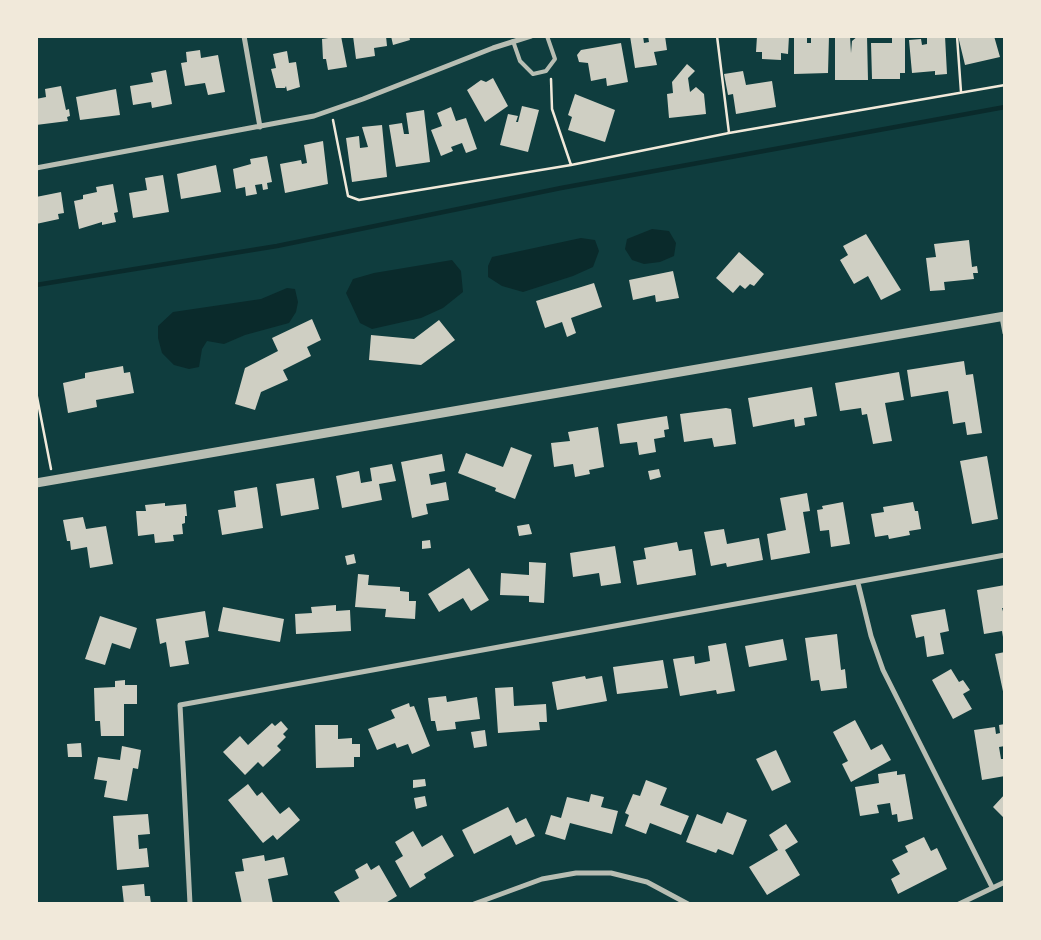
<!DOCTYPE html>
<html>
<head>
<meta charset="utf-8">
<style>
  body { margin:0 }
  #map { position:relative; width:1041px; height:940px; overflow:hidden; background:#0f3d3e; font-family:Merriweather,serif }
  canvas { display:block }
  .frame { position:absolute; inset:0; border:38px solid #f1e9da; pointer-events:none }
</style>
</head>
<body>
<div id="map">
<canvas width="1041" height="940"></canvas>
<div class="frame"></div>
</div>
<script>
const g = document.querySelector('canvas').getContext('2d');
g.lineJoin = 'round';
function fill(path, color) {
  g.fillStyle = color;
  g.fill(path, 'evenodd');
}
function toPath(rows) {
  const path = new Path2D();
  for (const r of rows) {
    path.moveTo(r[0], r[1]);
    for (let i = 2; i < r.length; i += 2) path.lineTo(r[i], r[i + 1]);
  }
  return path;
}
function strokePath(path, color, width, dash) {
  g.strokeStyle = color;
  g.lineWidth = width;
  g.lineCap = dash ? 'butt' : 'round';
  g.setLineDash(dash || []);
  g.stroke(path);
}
fill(toPath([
  [652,229,669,231,676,243,674,256,660,262,644,264,632,260,625,249,627,239],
  [581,238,595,240,599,251,593,267,573,276,523,292,502,286,488,277,488,266,492,257],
  [452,260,461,271,463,292,443,308,421,318,372,329,360,323,346,293,353,279,374,273],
  [287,288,295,289,298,302,296,312,289,323,245,335,224,344,207,341,202,349,199,367,189,369,174,365,162,353,158,338,158,326,173,312,261,299]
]), '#0a2a2b');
strokePath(toPath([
  [36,285,277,246,561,188,1005,107]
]), '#0a2a2b', 4.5);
fill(toPath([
  [341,36,347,67,328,70,326,59,323,59,322,39],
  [353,36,386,36,387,46,374,48,375,56,356,59],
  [391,36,409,36,410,40,393,45],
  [630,36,643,36,644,43,649,42,648,36,665,36,667,50,654,52,657,65,635,68],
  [757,36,789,36,788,54,781,53,781,60,762,59,762,52,756,52],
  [811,36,829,36,828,73,794,74,794,37,807,37,807,43,811,43],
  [835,36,850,36,851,53,852,41,858,36,867,36,868,80,835,80],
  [927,36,945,36,947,74,935,75,935,71,912,73,909,40,921,39,922,45,927,44],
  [958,36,994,36,1000,57,965,65],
  [892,38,905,38,905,73,900,73,900,79,872,79,871,43,892,43],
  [621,43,628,82,607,86,606,78,591,81,588,63,579,62,577,55,581,50],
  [200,50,201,58,218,55,225,92,208,95,205,83,185,86,181,63,187,62,186,52],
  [287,51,289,63,296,62,300,87,287,91,286,86,285,88,276,88,271,69,276,68,273,54],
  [687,64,695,71,688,78,690,92,696,87,704,94,706,114,669,118,667,94,673,93,672,82],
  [166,70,172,104,152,108,151,102,133,105,130,86,153,82,151,73],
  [743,71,746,85,772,81,776,107,736,114,733,94,728,95,724,74],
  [493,78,508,106,485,122,467,90,481,80,486,82],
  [61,86,66,110,69,109,70,116,67,117,68,121,36,125,36,99,46,97,45,89],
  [116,89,120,115,80,120,76,97],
  [575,94,615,110,605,142,568,130,572,117,568,115],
  [522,106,539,110,528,152,500,145,508,114,518,116,516,122,518,122],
  [451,107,456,121,466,118,477,149,466,153,462,143,451,147,453,151,441,156,431,130,442,126,437,113],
  [424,110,430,162,396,167,389,125,402,123,404,134,409,134,406,113],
  [382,125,387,177,352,182,346,138,359,136,360,148,368,147,362,127],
  [323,141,328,184,285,193,280,164,301,160,302,164,307,163,304,145],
  [267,156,272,182,267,183,268,189,263,190,262,184,255,185,257,194,246,196,245,187,236,189,233,169,251,164,250,159],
  [216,165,221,192,181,199,177,174],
  [163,175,169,212,133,218,129,193,147,190,145,178],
  [113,184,118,212,114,213,116,222,102,225,102,222,79,229,74,201,83,199,83,195,97,192,96,187],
  [61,192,64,213,58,214,59,219,36,224,36,197],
  [866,234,901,290,881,300,868,276,854,284,840,260,848,255,843,246],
  [969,240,972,267,977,266,978,273,973,273,974,279,944,282,945,290,930,291,926,258,936,257,934,244],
  [739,252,764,274,754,286,750,284,745,289,740,285,733,293,716,278],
  [673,271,679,298,656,302,655,295,633,300,629,280],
  [594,283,602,307,571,318,576,333,567,337,562,322,545,328,536,301],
  [312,319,321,340,307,347,311,356,283,370,288,380,261,392,255,410,235,404,245,368,278,351,272,338],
  [439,320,455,340,421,365,369,360,371,335,414,339],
  [964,361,966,375,973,374,982,433,967,435,965,422,953,424,948,391,911,397,907,370],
  [123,366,124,373,130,372,134,393,96,400,97,407,68,413,63,383,85,378,85,373],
  [899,372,904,400,885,403,892,441,873,444,867,414,862,415,861,408,840,411,835,383],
  [812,387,817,416,804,418,805,425,795,427,794,419,753,427,748,398],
  [726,408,731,409,736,444,714,447,712,438,684,442,680,414],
  [667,416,669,429,664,430,665,437,654,439,656,452,639,455,637,442,620,444,617,424],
  [598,427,604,467,589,470,590,474,575,477,573,464,554,467,551,443,570,441,568,432],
  [511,447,532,455,515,499,495,491,496,488,458,473,466,453,503,467],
  [442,454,445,471,429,474,431,485,446,482,449,500,426,504,428,514,412,518,401,462],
  [987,456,998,519,972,524,960,461],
  [392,464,396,481,379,484,382,500,342,508,336,476,359,471,361,483,372,481,370,468],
  [659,469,661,477,650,480,648,471],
  [314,478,319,509,281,516,276,484],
  [257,487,263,528,222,535,218,510,236,507,234,491],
  [807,493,810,511,803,512,810,553,771,560,767,534,786,530,780,498],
  [843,502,850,544,831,547,829,530,820,531,817,510,823,509,822,506],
  [913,502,915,511,918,511,921,529,909,531,910,535,889,539,888,535,875,537,871,514,884,512,883,507],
  [165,503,165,506,186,504,187,516,185,516,185,523,182,524,183,534,173,535,174,541,155,543,154,534,138,536,136,511,146,511,145,505],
  [83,517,86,529,106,526,113,564,90,568,87,547,71,550,70,541,67,541,63,520],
  [529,524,532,534,519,536,517,526],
  [724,529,727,544,759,538,763,560,727,567,726,563,711,566,704,532],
  [430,540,431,548,422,549,422,541],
  [677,542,679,551,692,549,696,575,637,585,633,561,646,559,644,548],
  [615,546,621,583,601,586,599,573,573,577,570,553],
  [354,554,356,563,347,565,345,556],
  [529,562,546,563,544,603,529,602,529,596,500,595,501,573,529,575],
  [469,568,489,600,471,611,463,598,439,612,428,594],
  [358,574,369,575,368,585,400,587,400,591,409,592,409,601,416,601,415,619,385,617,386,609,355,607],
  [1005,585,1005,608,1002,608,1005,618,1004,643,1002,631,984,634,977,590],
  [336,605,336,611,350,610,351,631,296,634,295,614,312,613,311,607],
  [223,607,284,619,280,642,218,631],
  [945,609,949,631,940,633,944,654,927,657,924,636,916,638,911,615],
  [205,611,209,637,185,641,189,664,170,667,166,642,160,644,156,619],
  [100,616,137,628,130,649,112,643,105,665,85,659],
  [837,634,841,670,845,669,847,688,821,691,819,680,811,681,805,638],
  [783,639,787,660,749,667,745,646],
  [726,643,735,691,717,694,716,690,680,696,673,659,694,656,695,664,710,661,708,646],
  [1005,652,1005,696,1004,696,995,654],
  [663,660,668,688,617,694,613,667],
  [951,669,959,682,963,680,970,690,963,694,972,709,953,719,932,680],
  [585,676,586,679,602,676,607,701,557,710,552,682],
  [125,680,125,685,137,685,137,704,124,704,124,736,101,736,100,721,95,721,94,688,115,687,115,681],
  [513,687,514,706,546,704,547,722,539,722,540,730,498,733,495,688],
  [446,696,447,702,477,697,480,719,455,722,456,729,437,731,435,721,431,721,428,698],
  [409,703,410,707,414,706,430,746,412,754,408,744,397,748,395,743,377,750,368,729,395,718,391,710],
  [855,720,871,750,882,744,891,760,851,782,842,764,848,761,833,732],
  [281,721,288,729,283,734,286,737,277,746,281,750,263,767,258,762,245,775,223,752,240,736,248,745,272,723,275,726],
  [1005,724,1005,746,999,747,1001,759,1005,759,1005,776,982,780,974,730,995,727,996,734,1000,733,999,725],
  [315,725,338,725,338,739,352,738,352,744,360,744,360,757,354,757,354,767,316,768],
  [485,730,487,746,474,748,471,732],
  [81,743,82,757,68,757,67,744],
  [122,746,141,750,138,769,133,768,127,801,104,797,107,781,94,779,98,757,120,760],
  [776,750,791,782,772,791,756,759],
  [897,771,897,775,905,774,913,819,898,822,897,814,892,815,890,803,877,805,879,813,860,816,855,787,879,783,878,774],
  [425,779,426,786,413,788,413,780],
  [646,780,667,788,660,805,689,816,681,835,650,823,646,834,625,826,629,815,625,813,633,794,640,796],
  [248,784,257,796,262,792,280,814,289,807,300,820,277,840,273,835,263,843,228,800],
  [591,794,604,797,601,807,618,811,612,834,570,823,565,840,545,834,551,815,561,818,567,797,589,802],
  [1005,794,1005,819,993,807],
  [425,796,427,806,416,809,414,798],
  [508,807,516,823,526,818,535,836,516,845,511,835,474,854,462,830],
  [727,812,747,820,733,855,718,849,716,853,686,842,697,814,722,824],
  [148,814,150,834,138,835,139,849,147,848,149,867,117,870,113,816],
  [786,824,798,842,785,850,800,875,767,895,749,867,778,850,769,835],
  [413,831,422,847,442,835,454,856,424,874,426,878,410,888,395,861,403,856,395,842],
  [924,837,931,851,937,848,947,869,898,894,891,879,900,874,892,860,908,852,905,846],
  [264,855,265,861,284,857,288,875,268,879,273,904,242,904,235,872,244,871,242,859],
  [367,863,371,870,379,865,397,896,384,904,341,904,334,892,359,878,355,870],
  [144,884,145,896,150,896,151,904,124,904,122,886]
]), '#cfcfc3');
strokePath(toPath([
  [717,36,729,133],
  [957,36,961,92],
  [551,79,552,109,571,165],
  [333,120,348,196,359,200,571,165,729,133,1005,85],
  [36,392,51,469]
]), '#f1e9da', 2.5);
strokePath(toPath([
  [513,41,520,61,533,74,546,71,555,59,547,36]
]), '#b8beb3', 4);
strokePath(toPath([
  [244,36,260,127],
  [36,168,314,116,363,99,493,48,531,36],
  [1002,317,1005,333],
  [858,583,871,636,883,670,992,887],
  [190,904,180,705,1005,555],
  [474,904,542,879,576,873,611,873,647,882,688,904],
  [959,904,1005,882]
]), '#b8beb3', 5);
strokePath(toPath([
  [36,483,1005,316]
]), '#b8beb3', 9);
</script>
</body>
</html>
